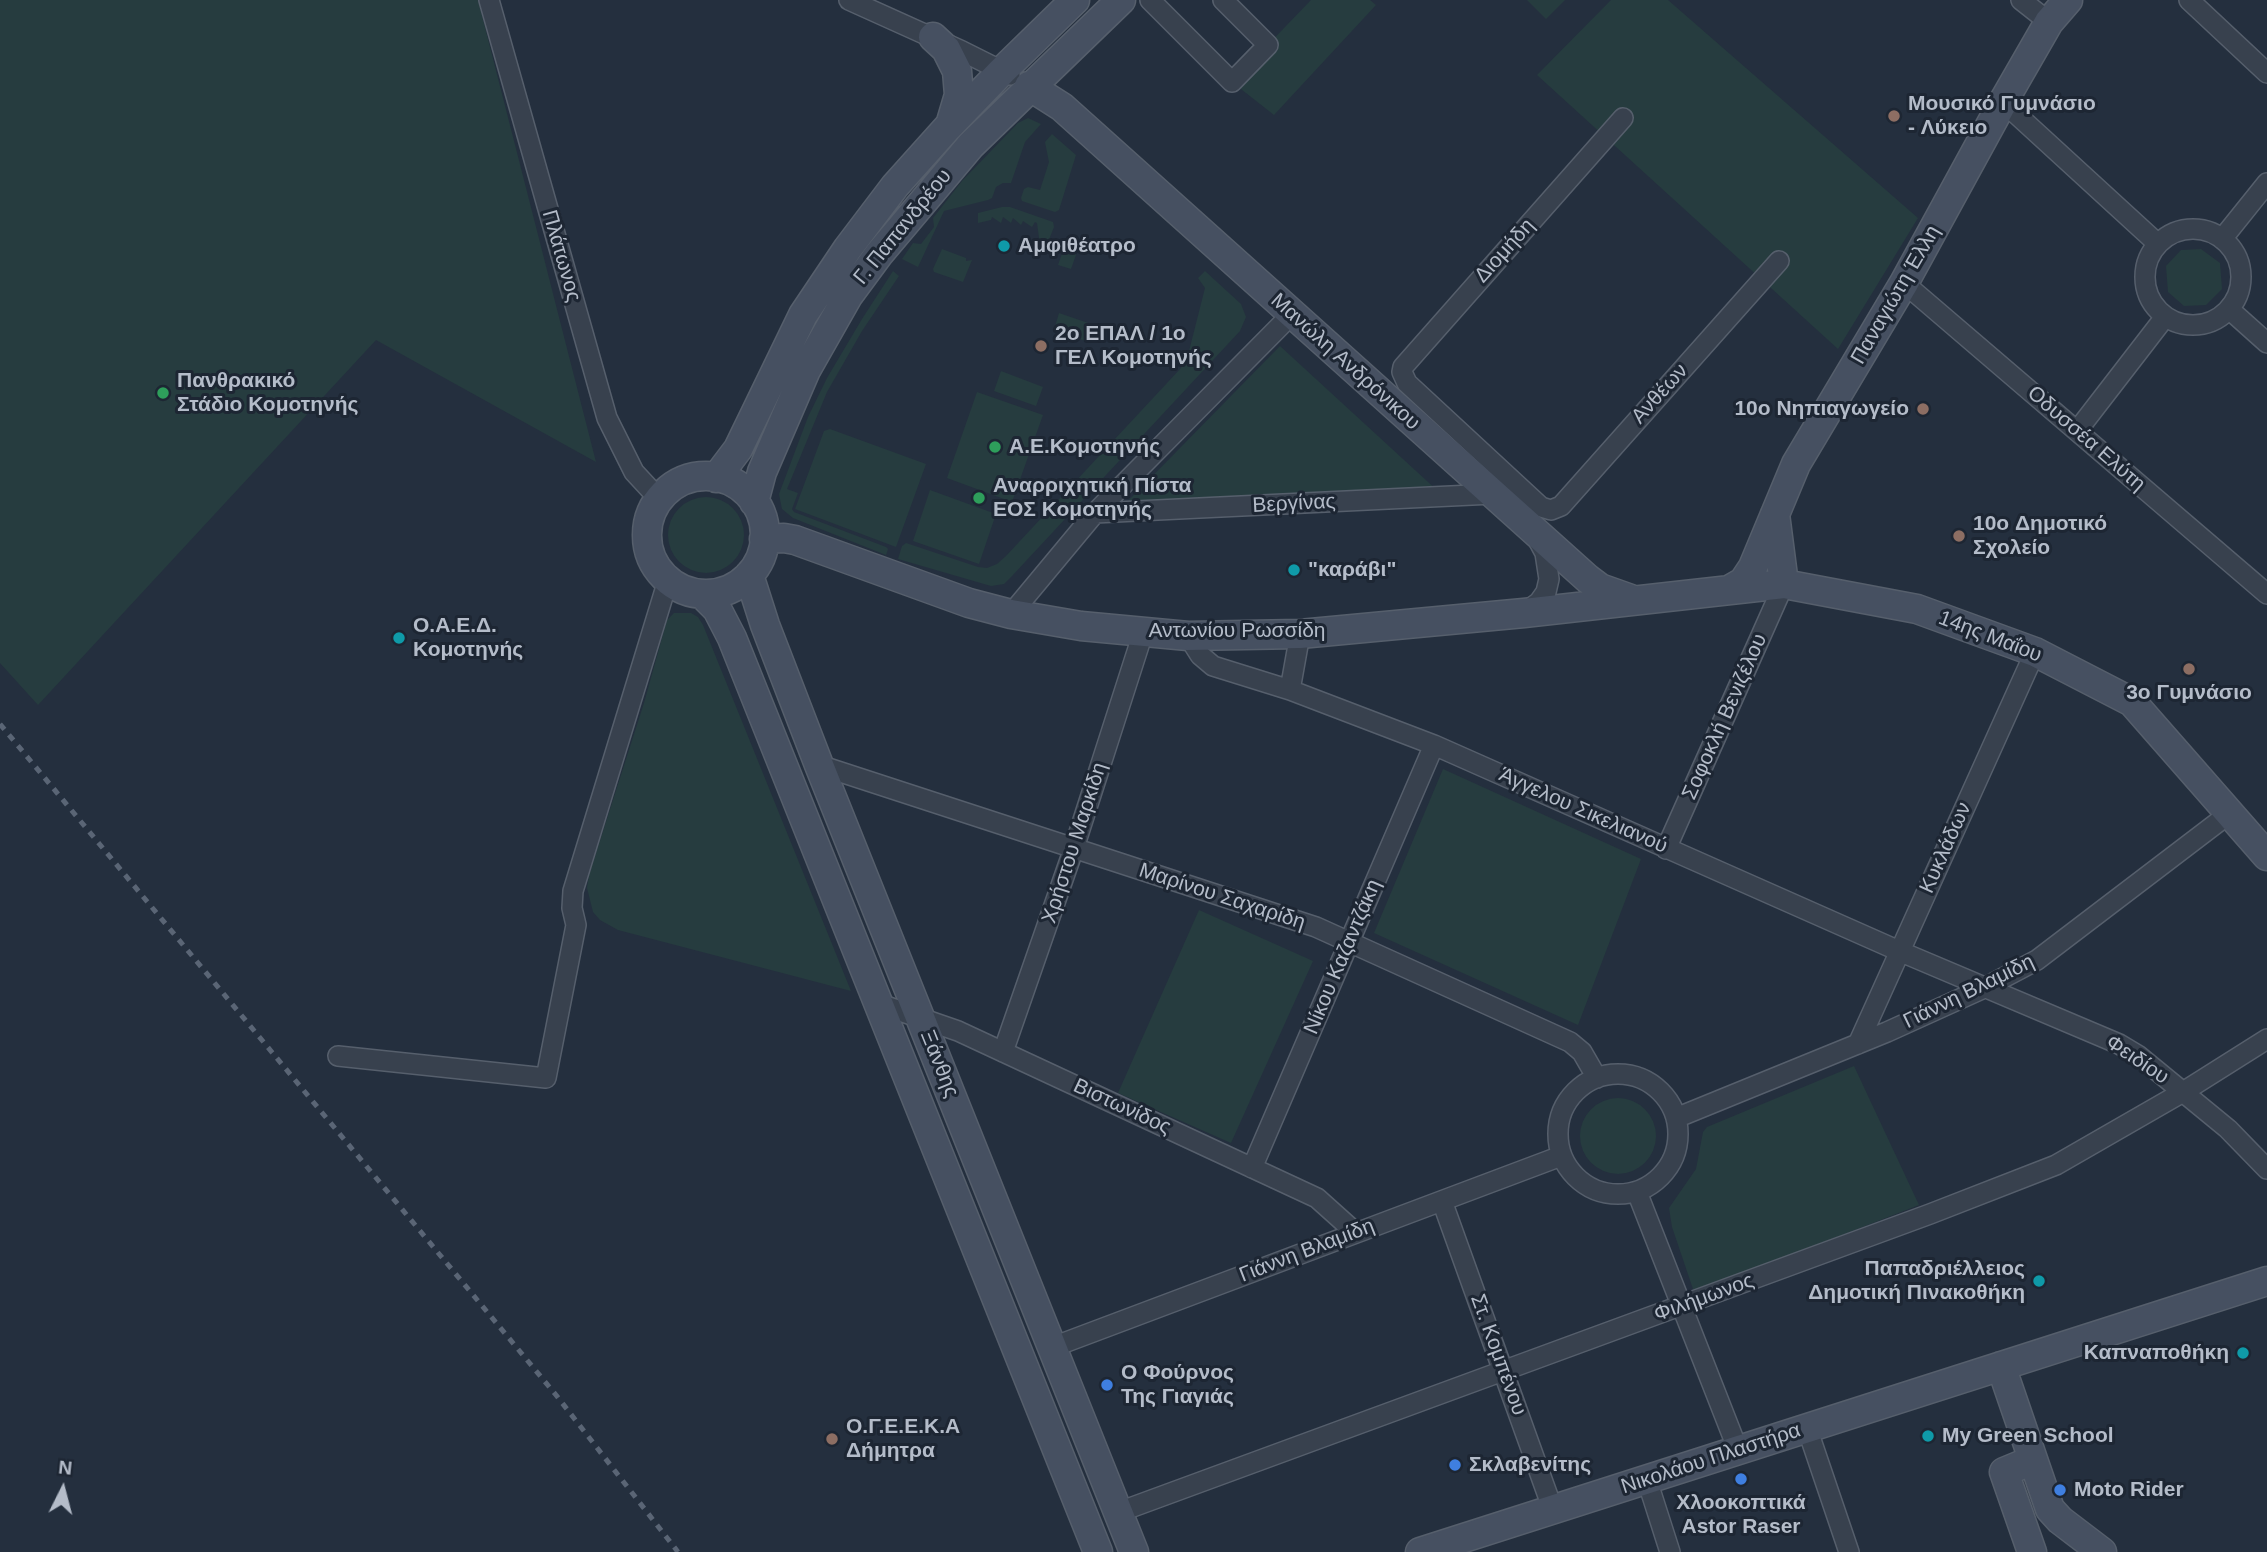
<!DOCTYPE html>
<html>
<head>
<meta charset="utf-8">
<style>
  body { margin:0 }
  #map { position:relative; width:2267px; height:1552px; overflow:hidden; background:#242f3e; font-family:Arial,sans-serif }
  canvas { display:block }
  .north { position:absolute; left:28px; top:1454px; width:70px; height:70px; -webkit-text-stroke:5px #1d2633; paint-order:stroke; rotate:6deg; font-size:19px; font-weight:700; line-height:28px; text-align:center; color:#b4bcc9 }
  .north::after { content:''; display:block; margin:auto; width:24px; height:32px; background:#b4bcc9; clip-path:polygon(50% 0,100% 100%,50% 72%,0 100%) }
</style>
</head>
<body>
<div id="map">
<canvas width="2267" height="1552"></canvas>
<div class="north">N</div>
</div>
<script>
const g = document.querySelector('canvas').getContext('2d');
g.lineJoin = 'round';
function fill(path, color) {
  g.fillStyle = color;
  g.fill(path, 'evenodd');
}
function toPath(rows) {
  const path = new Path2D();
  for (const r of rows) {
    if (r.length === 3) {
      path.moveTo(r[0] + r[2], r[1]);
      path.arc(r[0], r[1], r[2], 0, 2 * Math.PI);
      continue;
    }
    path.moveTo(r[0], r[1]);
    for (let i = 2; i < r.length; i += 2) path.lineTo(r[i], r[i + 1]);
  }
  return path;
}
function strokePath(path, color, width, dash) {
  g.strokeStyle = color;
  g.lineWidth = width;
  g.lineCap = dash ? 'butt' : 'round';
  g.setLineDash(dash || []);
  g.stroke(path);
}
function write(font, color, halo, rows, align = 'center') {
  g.font = font + ' Arial,sans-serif';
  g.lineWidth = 6;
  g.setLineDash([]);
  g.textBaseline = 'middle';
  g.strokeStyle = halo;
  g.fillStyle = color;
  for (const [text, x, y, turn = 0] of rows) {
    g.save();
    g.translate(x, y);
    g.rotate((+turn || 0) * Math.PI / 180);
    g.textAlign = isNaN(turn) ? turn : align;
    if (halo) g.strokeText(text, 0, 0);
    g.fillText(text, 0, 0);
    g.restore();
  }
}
fill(toPath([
  [0,0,478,0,596,462,376,340,38,705,0,663],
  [1311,0,1370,0,1376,5,1274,115,1232,82],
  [1527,0,1565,0,1546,19],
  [1611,0,1668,0,1918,218,1838,349,1537,75],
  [1028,118,1041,124,1025,142,1011,183,1003,183,996,187,992,198,988,200,944,211,918,267,902,259,913,243,921,244,934,227,933,218,962,181,1018,123],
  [1052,134,1076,155,1059,210,1055,212,1022,201,1021,198,1024,189,1028,187,1040,190,1049,162,1045,142],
  [1002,207,1010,207,1053,222,1054,227,1046,247,1040,245,1037,223,1035,222,1032,227,1023,221,1021,225,1013,218,1011,223,1003,217,1001,223,992,217,991,220,978,223,978,213],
  [1070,238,1081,241,1071,269,1058,265,1067,239],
  [942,249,966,258,966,261,972,260,963,282,934,272,933,269],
  [2201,249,2220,263,2222,289,2206,305,2184,306,2168,292,2166,266,2181,250],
  [893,271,899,276,862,331,827,392,787,489,798,493,792,509,794,512,886,547,888,549,886,555,793,518,782,509,779,494,808,417,827,378,862,319],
  [1205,271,1241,304,1246,317,1240,331,1012,576,1004,584,991,586,898,559,902,546,906,543,978,567,987,568,997,564,1006,556,1181,368,1189,351,1205,288,1198,278],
  [1059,313,1097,326,1091,343,1054,330],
  [1280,346,1440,493,1126,503],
  [1001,371,1043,387,1036,406,994,391],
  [977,392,1043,415,1012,502,947,478],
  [830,429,926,464,896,547,795,509,824,431],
  [930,490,996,514,979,564,913,541],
  [706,535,38],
  [674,613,691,613,698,617,703,625,851,991,618,930,600,920,593,912,587,888,589,875,644,703,667,620],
  [1443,769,1641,859,1578,1025,1374,933],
  [1199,910,1313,961,1231,1143,1118,1093],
  [1854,1066,1919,1205,1701,1290,1693,1289,1672,1227,1669,1208,1696,1169,1703,1132,1707,1127],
  [1618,1136,38]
]), '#263c3f');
const street = toPath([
  [489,0,607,418,634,472,659,499],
  [849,0,962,51,1010,75],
  [1150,0,1232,82,1268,45,1223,0],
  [2021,0,2049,22],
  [2189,0,2267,73],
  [2003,102,2158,244],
  [1623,118,1403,367,1402,372,1407,383,1541,507,1551,510,1561,506,1779,261],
  [2193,277,48],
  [2222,239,2267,183],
  [1904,283,2267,594],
  [2229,309,2267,343],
  [2077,431,2165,317],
  [1095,513,1493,494],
  [1524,613,1539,602,1546,592,1549,579,1545,553,1537,538],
  [1011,614,1095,513,1292,314],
  [1188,636,1200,655,1213,666,1290,690,1434,745,1899,951,2119,1044,2139,1056,2228,1129,2267,1169],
  [1290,690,1300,634],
  [819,765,1316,927,1570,1042,1582,1052,1597,1078],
  [1666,849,1784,584],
  [877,1003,958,1031,1317,1198,1356,1233],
  [1858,1044,2035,652],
  [1003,1052,1074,848,1143,633],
  [338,1056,546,1078,576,925,572,908,573,891,668,580],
  [1618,1134,60],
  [1676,1118,1887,1032,1984,988,2037,960,2230,813],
  [1252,1168,1434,745],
  [1637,1192,1738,1450],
  [1442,1201,1553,1510],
  [1053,1347,1561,1156],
  [1807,1428,1849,1552],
  [1647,1480,1670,1552],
  [1119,1512,1930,1214,2056,1165,2183,1092,2267,1039]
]);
const secondary = toPath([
  [933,37,946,49,957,71,959,95,951,122],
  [1029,86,1062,107,1588,579,1600,588,1631,599],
  [706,535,59],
  [716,478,738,449,803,315,848,248,895,186,948,127,1002,71,1075,0],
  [754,502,762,472,806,370,848,296,879,254,971,145,1121,0],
  [1775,514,1784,584],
  [764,539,784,538,795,540,969,603,1011,614,1081,626,1188,636,1300,634,1524,613,1784,584,1917,609,2035,652,2132,702,2267,856],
  [749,575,765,625,819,765,1134,1552],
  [1729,590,1743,582,1753,567,1796,464,1904,283,2003,102,2049,22,2068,0],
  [702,594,717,609,732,638,1098,1552],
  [2001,1366,2050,1509,2060,1520,2102,1552],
  [1420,1552,2267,1281],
  [2032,1552,2004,1472,2033,1460]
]);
strokePath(street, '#565f6c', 22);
strokePath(secondary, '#565f6c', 31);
strokePath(street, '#38414e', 19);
strokePath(secondary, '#465061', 28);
strokePath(toPath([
  [0,724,556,1395,678,1552]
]), '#5a6575', 5, [7, 7]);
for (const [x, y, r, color] of [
  [1894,116,7,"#8d6e63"],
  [1004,246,7,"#0f9aa8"],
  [1041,346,7,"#8d6e63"],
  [163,393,7,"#2e9e5b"],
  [1923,409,7,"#8d6e63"],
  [995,447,7,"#2e9e5b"],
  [979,498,7,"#2e9e5b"],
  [1959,536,7,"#8d6e63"],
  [1294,570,7,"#0f9aa8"],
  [399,638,7,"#0f9aa8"],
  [2189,669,7,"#8d6e63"],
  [2039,1281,7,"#0f9aa8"],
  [2243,1353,7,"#0f9aa8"],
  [1107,1385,7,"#3f7fe0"],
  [1928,1436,7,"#0f9aa8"],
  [832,1439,7,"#8d6e63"],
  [1455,1465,7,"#3f7fe0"],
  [1741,1479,7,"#3f7fe0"],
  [2060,1490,7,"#3f7fe0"]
]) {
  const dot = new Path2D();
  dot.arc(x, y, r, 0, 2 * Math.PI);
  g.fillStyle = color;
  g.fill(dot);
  strokePath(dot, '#1d2633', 2.5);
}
write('bold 21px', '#b4bcc9', '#1d2633', [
  ["Μουσικό Γυμνάσιο",1908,104],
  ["- Λύκειο",1908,128],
  ["Αμφιθέατρο",1018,246],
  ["2ο ΕΠΑΛ / 1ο",1055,334],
  ["ΓΕΛ Κομοτηνής",1055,358],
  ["Πανθρακικό",177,381],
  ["Στάδιο Κομοτηνής",177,405],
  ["10ο Νηπιαγωγείο",1909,409,"right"],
  ["Α.Ε.Κομοτηνής",1009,447],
  ["Αναρριχητική Πίστα",993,486],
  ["ΕΟΣ Κομοτηνής",993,510],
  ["10ο Δημοτικό",1973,524],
  ["Σχολείο",1973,548],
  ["\"καράβι\"",1308,570],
  ["Ο.Α.Ε.Δ.",413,626],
  ["Κομοτηνής",413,650],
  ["3ο Γυμνάσιο",2189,693,"center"],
  ["Παπαδριέλλειος",2025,1269,"right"],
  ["Δημοτική Πινακοθήκη",2025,1293,"right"],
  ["Καπναποθήκη",2229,1353,"right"],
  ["Ο Φούρνος",1121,1373],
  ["Της Γιαγιάς",1121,1397],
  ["Ο.Γ.Ε.Ε.Κ.Α",846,1427],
  ["Δήμητρα",846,1451],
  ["My Green School",1942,1436],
  ["Σκλαβενίτης",1469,1465],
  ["Moto Rider",2074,1490],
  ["Χλοοκοπτικά",1741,1503,"center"],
  ["Astor Raser",1741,1527,"center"]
], 'left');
write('21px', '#b4bcc9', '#1d2633', [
  ["Γ. Παπανδρέου",903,227,-51],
  ["Διομήδη",1505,251,-48],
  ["Πλάτωνος",561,256,74],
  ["Παναγιώτη Έλλη",1896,295,-60],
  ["Μανώλη Ανδρόνικου",1345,362,42],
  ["Ανθέων",1660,394,-48],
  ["Οδυσσέα Ελύτη",2086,439,41],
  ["Βεργίνας",1294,504,-3],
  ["Αντωνίου Ρωσσίδη",1237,631],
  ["14ης Μαΐου",1990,637,21],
  ["Σοφοκλή Βενιζέλου",1725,717,-66],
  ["Άγγελου Σικελιανού",1583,811,24],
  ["Χρήστου Μαρκίδη",1075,843,-72],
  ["Κυκλάδων",1946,848,-66],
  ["Μαρίνου Σαχαρίδη",1222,897,18],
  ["Νίκου Καζαντζάκη",1343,957,-67],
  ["Γιάννη Βλαμίδη",1969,992,-26],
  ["Φειδίου",2137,1060,34],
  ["Ξάνθης",939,1064,68],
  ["Βιστωνίδος",1122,1107,25],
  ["Γιάννη Βλαμίδη",1307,1251,-21],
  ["Φιλήμωνος",1704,1298,-20],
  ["Στ. Κομπένου",1498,1355,70],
  ["Νικολάου Πλαστήρα",1711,1459,-18]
]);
</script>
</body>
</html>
